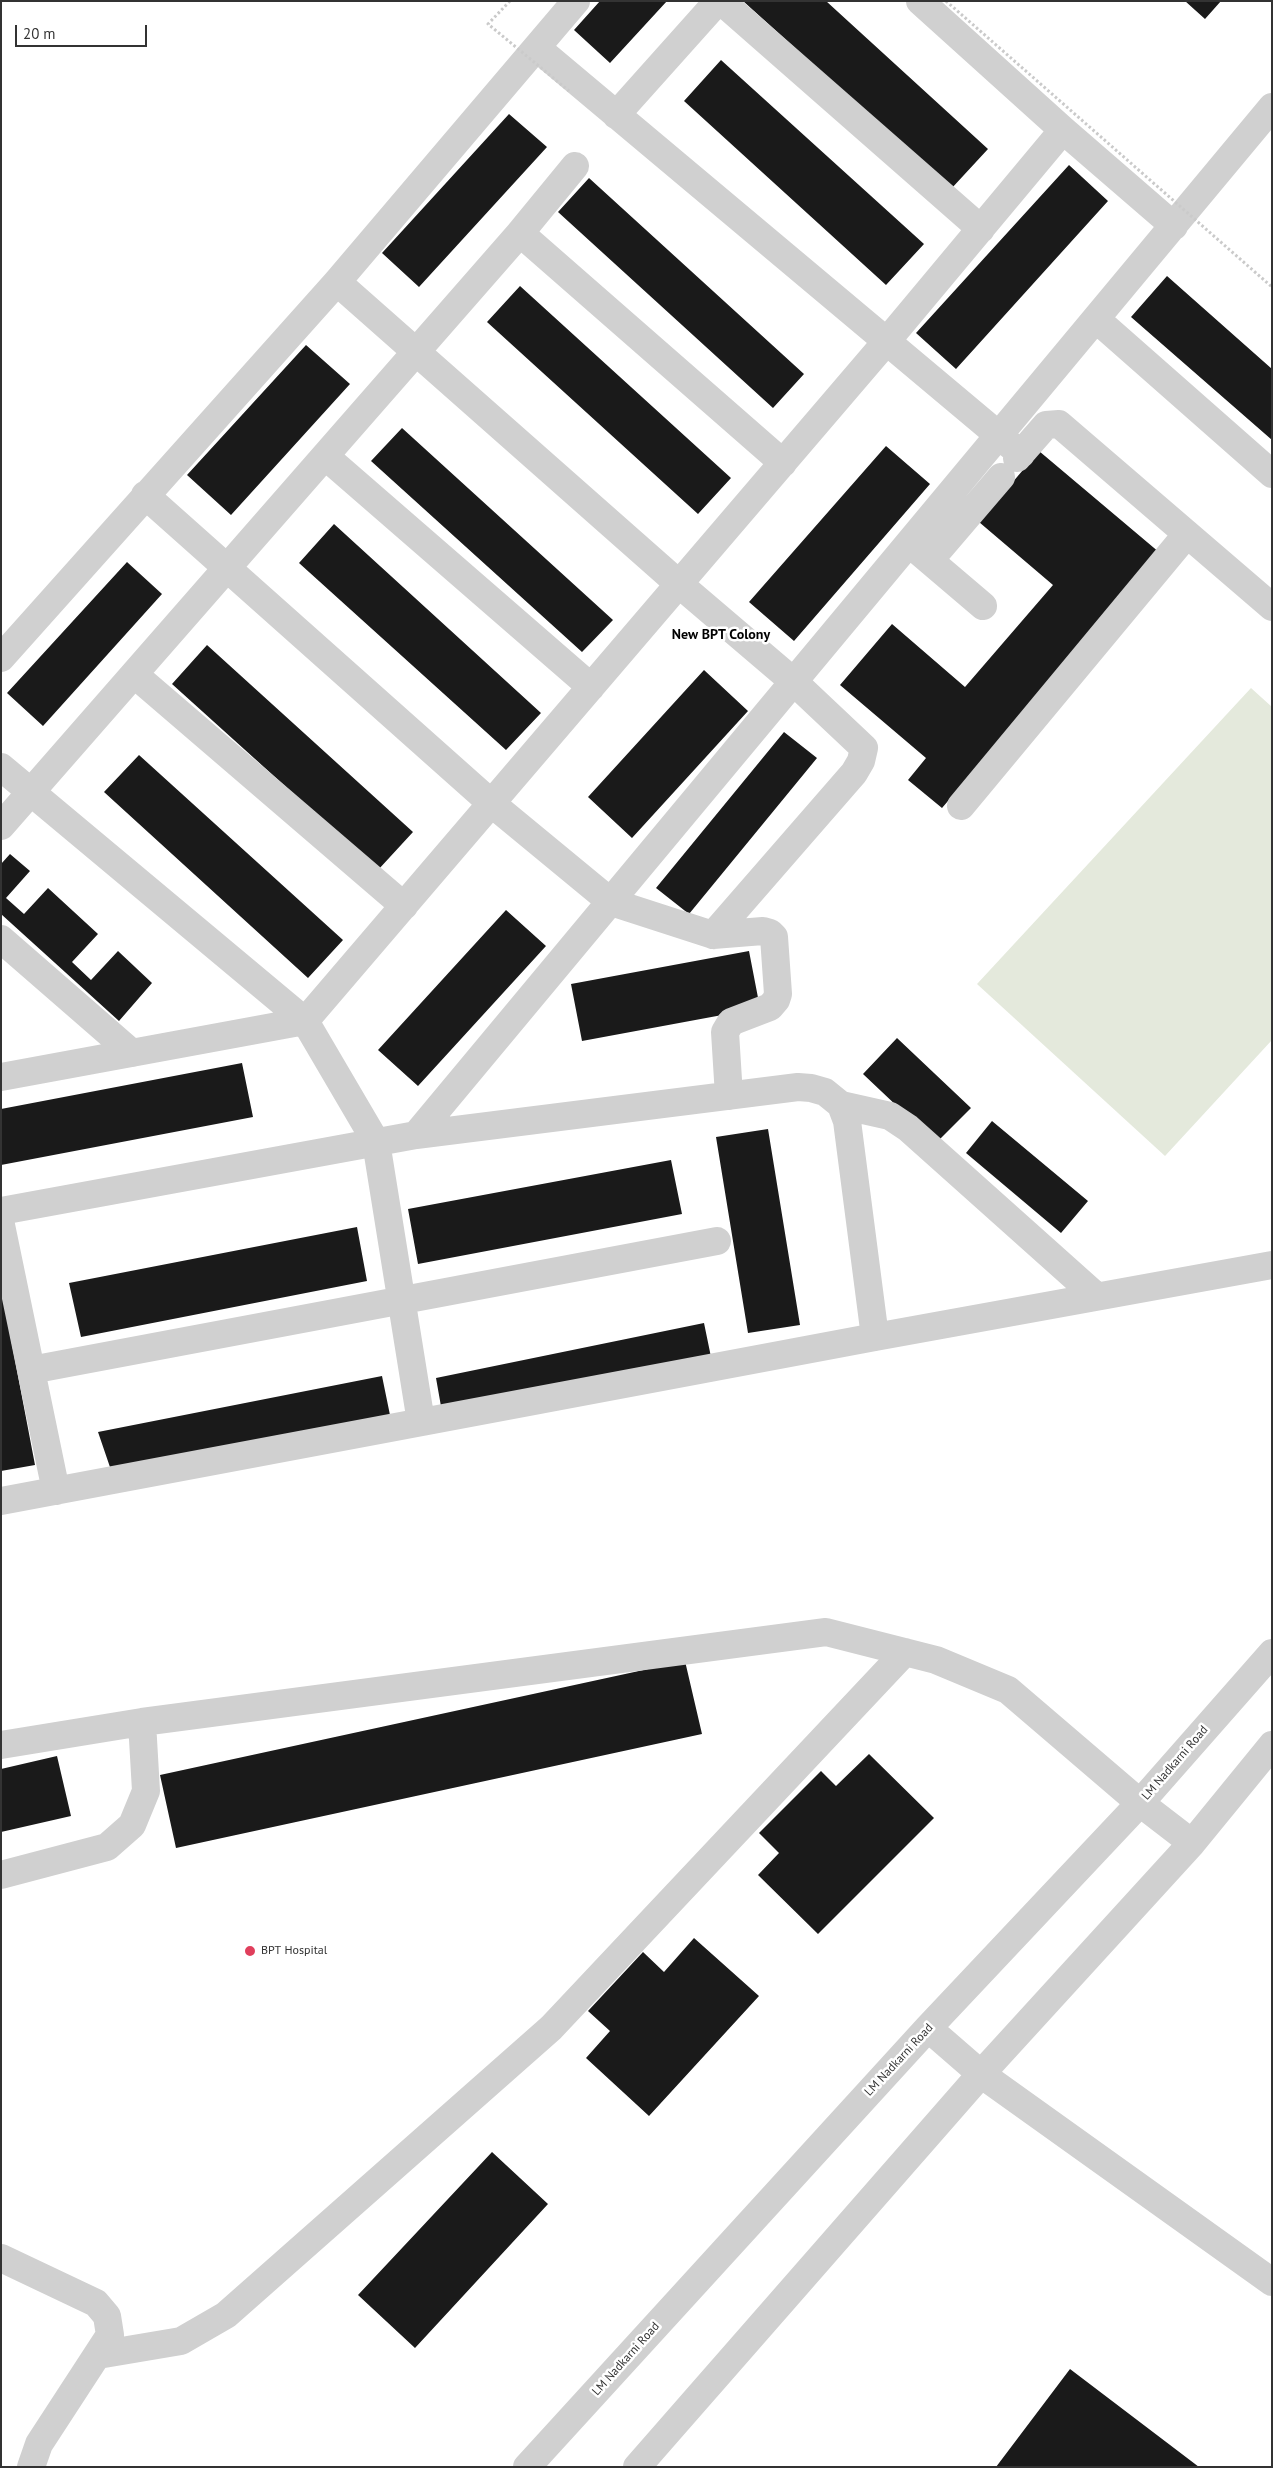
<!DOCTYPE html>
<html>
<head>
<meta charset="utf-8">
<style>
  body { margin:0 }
  #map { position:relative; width:1273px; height:2468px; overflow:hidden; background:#fff; font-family:"PT Sans",sans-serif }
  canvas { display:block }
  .frame { position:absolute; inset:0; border:2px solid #333; pointer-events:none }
  .scale { position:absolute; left:15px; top:25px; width:132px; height:22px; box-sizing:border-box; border:2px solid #333; border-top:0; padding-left:6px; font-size:15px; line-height:18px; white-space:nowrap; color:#333; -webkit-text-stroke:4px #fff; paint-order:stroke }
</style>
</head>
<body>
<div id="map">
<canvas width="1273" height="2468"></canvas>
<div class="frame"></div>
<div class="scale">20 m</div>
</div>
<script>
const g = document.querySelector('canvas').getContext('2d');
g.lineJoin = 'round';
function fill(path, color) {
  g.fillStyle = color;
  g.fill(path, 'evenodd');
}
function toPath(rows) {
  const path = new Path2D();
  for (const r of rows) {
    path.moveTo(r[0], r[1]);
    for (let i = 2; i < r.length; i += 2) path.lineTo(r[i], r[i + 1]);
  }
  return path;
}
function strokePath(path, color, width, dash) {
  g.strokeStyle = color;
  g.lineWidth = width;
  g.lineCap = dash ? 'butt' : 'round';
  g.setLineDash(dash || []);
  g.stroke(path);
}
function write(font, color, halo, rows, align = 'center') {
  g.font = font + ' "PT Sans",sans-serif';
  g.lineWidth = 5;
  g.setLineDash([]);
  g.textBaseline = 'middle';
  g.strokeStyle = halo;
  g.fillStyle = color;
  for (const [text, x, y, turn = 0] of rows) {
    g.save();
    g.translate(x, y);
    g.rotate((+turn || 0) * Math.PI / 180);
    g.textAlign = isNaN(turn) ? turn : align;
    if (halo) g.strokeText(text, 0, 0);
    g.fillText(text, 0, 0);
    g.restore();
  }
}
fill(toPath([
  [1251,688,1272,707,1272,1040,1165,1156,977,984]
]), '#e4e9dc');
fill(toPath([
  [600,1,667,1,610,63,574,30],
  [743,1,826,1,988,149,951,189],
  [1185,1,1221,1,1205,19],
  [721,60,924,244,886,285,684,101],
  [509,114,547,147,419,287,382,253],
  [1069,165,1108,201,956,369,916,333],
  [589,178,804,374,773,408,558,212],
  [1167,276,1272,369,1272,440,1131,317],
  [520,286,731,478,698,514,487,322],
  [306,345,350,384,231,515,187,475],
  [402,428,613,620,582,652,371,461],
  [886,446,930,484,794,641,749,602],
  [1039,451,1160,553,942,808,908,780,926,758,840,685,892,624,965,687,1053,585,979,522],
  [334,524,541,713,506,750,299,563],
  [127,562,162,594,43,726,7,693],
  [207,645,413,832,378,870,172,684],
  [704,670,748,711,632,838,588,797],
  [784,732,817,758,689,914,656,888],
  [139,755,343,940,308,978,104,792],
  [10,854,30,871,6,898,24,914,48,888,98,934,72,962,91,980,118,951,152,983,119,1021,1,914,1,864],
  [506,910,546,946,418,1086,378,1050],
  [749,951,760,1008,582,1041,571,984],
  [897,1038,971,1108,936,1143,863,1074],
  [242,1063,253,1117,1,1165,1,1109],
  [992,1121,1088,1201,1061,1233,966,1153],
  [768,1129,800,1325,748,1333,716,1137],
  [671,1160,682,1214,418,1264,408,1209],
  [357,1227,367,1281,81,1337,69,1283],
  [2,1292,35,1465,1,1471,1,1293],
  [704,1323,711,1357,442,1412,436,1378],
  [382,1376,391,1420,112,1473,98,1432],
  [685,1661,702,1734,176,1848,160,1775],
  [869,1754,934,1818,818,1934,758,1875,779,1853,759,1833,821,1771,836,1786],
  [57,1756,71,1816,1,1832,1,1769],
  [694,1938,759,1996,649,2116,586,2058,610,2031,588,2011,643,1952,664,1972],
  [492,2152,548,2204,415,2348,358,2295],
  [1070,2369,1199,2467,996,2467]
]), '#1a1a1a');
strokePath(toPath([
  [721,1,981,229],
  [920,1,1063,130,1174,226],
  [537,48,1021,454],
  [616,115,718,1],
  [520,233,575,166],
  [1096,319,1272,474],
  [325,456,591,687],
  [1017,458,1046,425,1059,424,1272,607],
  [145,495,491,803,611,902,713,935,854,773,861,761,864,748,794,682,679,584,337,282],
  [916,549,983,606],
  [930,560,1001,477],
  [1,658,337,282,576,1],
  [135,675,404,906],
  [1,767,305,1021,376,1142,421,1422],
  [961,806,1187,534],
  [1,826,520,233,783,463],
  [713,935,763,931,770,933,774,937,778,994,776,1000,770,1007,731,1022,725,1032,729,1096],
  [1,939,132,1053],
  [1,1077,305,1021,886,342,1063,130],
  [841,1105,890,1116,908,1128,1096,1296],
  [416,1135,1272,107],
  [1,1211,416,1135,798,1087,811,1088,825,1092,841,1105,847,1121,875,1337],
  [1,1225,56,1491],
  [31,1370,717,1241],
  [1,1501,875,1337,1272,1265],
  [1,1745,142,1722,826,1632,936,1660,1008,1690,1140,1803,1192,1843],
  [1,1875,107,1847,132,1825,146,1791,142,1722],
  [928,2028,981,2074,1272,2282],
  [1,2258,96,2303,107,2316,110,2335,39,2444,31,2467],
  [98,2355,181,2341,226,2315,551,2028,905,1652],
  [527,2467,928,2028,1140,1803,1272,1653],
  [637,2467,981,2074,1192,1843,1272,1745]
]), '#d0d0d0', 28);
strokePath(toPath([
  [510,1,488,24,569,91],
  [946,1,1272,287]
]), '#cacaca', 3, [2.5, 2.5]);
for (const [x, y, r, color] of [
  [250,1951,6,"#e03f5c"]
]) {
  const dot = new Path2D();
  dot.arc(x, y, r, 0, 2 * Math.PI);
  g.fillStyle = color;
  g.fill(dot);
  strokePath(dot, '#fff', 2);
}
write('12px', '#333', '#fff', [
  ["LM Nadkarni Road",1175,1763,-49],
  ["LM Nadkarni Road",899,2060,-47],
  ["LM Nadkarni Road",626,2359,-48]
]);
write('12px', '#333', '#fff', [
  ["BPT Hospital",261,1951]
], 'left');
write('bold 14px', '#000', '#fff', [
  ["New BPT Colony",721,635]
]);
</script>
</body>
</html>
